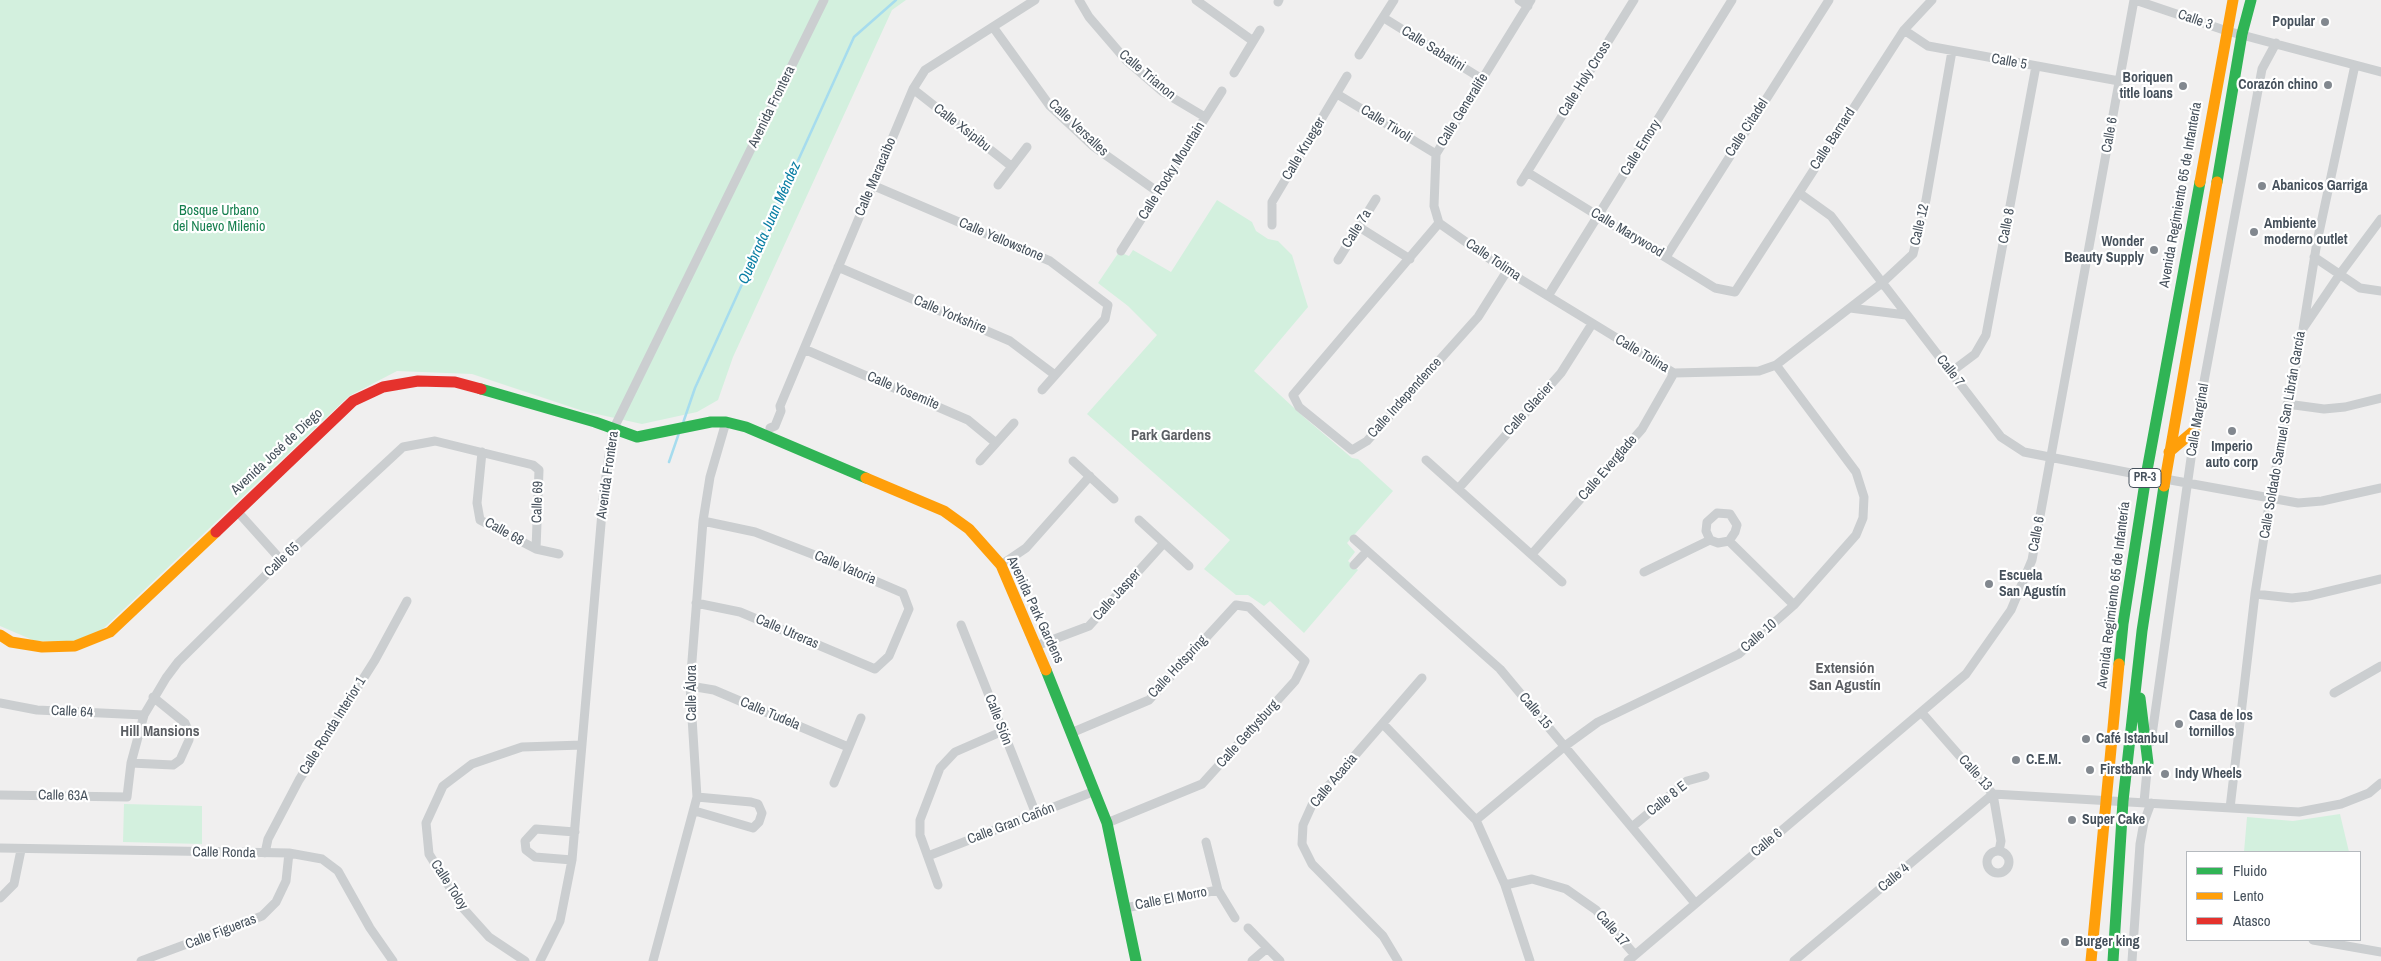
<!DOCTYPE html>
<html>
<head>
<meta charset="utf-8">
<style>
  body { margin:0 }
  #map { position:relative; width:2381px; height:961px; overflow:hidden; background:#f0efef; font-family:"Archivo Narrow",sans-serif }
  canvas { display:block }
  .legend { position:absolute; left:2186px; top:851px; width:175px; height:90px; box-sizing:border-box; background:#fff; border:1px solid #b5b9be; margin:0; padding:6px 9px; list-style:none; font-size:15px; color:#46515c }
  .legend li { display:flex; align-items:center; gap:10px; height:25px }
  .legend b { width:25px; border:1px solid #b5b9be }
</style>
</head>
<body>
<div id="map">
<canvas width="2381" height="961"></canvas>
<ul class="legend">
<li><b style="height:6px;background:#30b455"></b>Fluido</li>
<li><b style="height:6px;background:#ff9f0a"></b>Lento</li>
<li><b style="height:6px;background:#e5322d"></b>Atasco</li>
</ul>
</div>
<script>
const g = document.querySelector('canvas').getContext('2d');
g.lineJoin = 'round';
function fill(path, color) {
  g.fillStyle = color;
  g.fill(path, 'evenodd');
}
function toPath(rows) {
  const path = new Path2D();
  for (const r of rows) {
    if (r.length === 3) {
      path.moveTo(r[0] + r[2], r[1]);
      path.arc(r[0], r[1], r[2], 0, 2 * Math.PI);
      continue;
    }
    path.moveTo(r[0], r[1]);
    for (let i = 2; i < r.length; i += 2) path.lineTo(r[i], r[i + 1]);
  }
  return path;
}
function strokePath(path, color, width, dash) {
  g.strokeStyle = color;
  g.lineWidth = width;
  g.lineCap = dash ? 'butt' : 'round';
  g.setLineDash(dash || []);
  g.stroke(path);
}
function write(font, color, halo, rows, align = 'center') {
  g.font = font + ' "Archivo Narrow",sans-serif';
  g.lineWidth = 4.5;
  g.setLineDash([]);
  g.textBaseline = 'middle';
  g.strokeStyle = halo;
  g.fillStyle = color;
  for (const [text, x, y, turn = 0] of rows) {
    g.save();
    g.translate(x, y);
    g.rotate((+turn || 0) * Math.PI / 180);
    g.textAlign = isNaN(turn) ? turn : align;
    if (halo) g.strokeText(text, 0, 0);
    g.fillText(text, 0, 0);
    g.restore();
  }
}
fill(toPath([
  [0,0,906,0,892,10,733,357,718,400,697,412,642,424,583,411,472,374,397,371,349,396,105,627,95,635,71,642,35,641,0,626],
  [1217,200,1252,222,1256,231,1268,239,1278,241,1292,255,1308,307,1254,371,1305,418,1352,458,1358,459,1393,491,1347,543,1355,552,1348,561,1358,570,1304,633,1270,601,1264,606,1248,595,1236,595,1204,569,1230,540,1087,414,1157,335,1128,306,1098,283,1119,252,1129,256,1133,250,1171,272],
  [124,804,202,806,202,844,123,842],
  [2340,814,2349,852,2244,852,2247,817,2293,821]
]), '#d3f0de');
strokePath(toPath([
  [683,423,695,388,854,37,896,0],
  [669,462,679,433]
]), '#a6dcee', 2.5);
strokePath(toPath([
  [1079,0,1089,17,1126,60,1163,92,1205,117],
  [1196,0,1253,41],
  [1519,0,1528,6],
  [2135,0,2227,31,2381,72],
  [1278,2,1279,0],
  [1384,18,1482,79],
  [993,27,1050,106,1093,146,1158,192],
  [1904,30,1928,46,2119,81],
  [1359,55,1394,0],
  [1234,73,1260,30],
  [913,89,1011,166],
  [1337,94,1436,154],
  [1527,172,1715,288,1735,292,1904,30,1932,0],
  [1521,182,1634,0],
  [872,185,1050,261,1108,305,1105,319,1042,390],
  [998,185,1027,147],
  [1799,193,1831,216,2001,437,2024,452,2146,476],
  [1439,223,1507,271,1674,373,1759,371,1776,365,1882,283,1913,254,1926,200,1952,51],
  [1272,225,1272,202,1347,76],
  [1359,227,1410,259],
  [1121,251,1222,91],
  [1666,257,1829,0],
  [2314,257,2360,288,2381,291],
  [1338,260,1376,199],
  [838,267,1010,341,1055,375],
  [1507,271,1478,317,1367,441,1352,450,1299,407,1293,395,1439,223,1434,206,1436,154,1531,0],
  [1548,296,1732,0],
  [1850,308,1906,315],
  [2304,327,2340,274,2381,219],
  [804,349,968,420,996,443],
  [1951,372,1975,354,1986,335,2036,66],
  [2287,404,2324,409,2345,407,2381,398],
  [770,428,775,426,781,411,780,406,913,89,925,70,1035,0],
  [482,452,477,503,480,520,536,549,559,554],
  [1426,460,1562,582],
  [980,461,1014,423],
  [1073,461,1114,499],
  [2165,479,2298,503,2322,501,2381,488],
  [1458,489,1561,373,1592,324],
  [237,511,281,560],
  [1139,520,1189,566],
  [1354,539,1500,669,1695,903],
  [1729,541,1794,605],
  [1532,554,1642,429,1674,373],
  [1001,565,1026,548,1090,476],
  [1354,565,1367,551],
  [1644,572,1710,540,1718,543,1729,541,1735,532,1737,525,1730,514,1717,513,1707,522,1706,531,1710,540],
  [2255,594,2292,598,2309,596,2381,579],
  [696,603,740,612,875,669,889,656,909,609,903,593,812,554,755,532,703,521],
  [961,625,1036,814],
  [1036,646,1089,626,1163,544],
  [690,686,714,690,848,747],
  [2334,693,2381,666],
  [0,703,37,710,144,715],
  [1922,713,1993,794,2299,812,2341,804,2369,793,2381,783],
  [1383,724,1476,820,1505,885,1530,961],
  [1071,733,1149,700,1236,605,1249,607,1305,661,1295,681,1202,784,1107,823],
  [2151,742,2195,430,2262,69,2276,43],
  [131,763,173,765,180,760,189,740,189,732,185,723,153,697],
  [834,783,861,718],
  [1993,794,2001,841,1999,851],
  [0,795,127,797,131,763,144,715,166,678,178,662,281,560,403,447,435,441,533,465,539,470,536,549],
  [2144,802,2148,760],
  [2230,808,2255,594,2270,499,2303,329,2317,242,2355,65],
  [695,811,753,828,759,822,762,813,758,804,751,802,697,797],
  [1476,820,1565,746,1598,722,1739,654,1794,605,1856,535,1863,518,1864,497,1856,472,1776,365],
  [1632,827,1687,781,1705,776],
  [1206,842,1218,890,1235,918],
  [0,848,289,853,322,859,338,871,370,928,393,961],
  [1998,862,11],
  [265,853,268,839,299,780,375,660,407,601],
  [928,856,1095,791],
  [572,860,535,857,526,850,525,841,536,829,575,832],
  [938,885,920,835,920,820,940,768,955,752,1003,731],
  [1505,885,1532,879,1566,889,1596,910,1635,955],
  [0,898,14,884,21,850],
  [1125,908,1218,890],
  [1248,928,1280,961],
  [2313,940,2381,952],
  [141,961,262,916,276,902,286,881,289,853],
  [525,961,489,937,462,907,429,854,426,823,443,786,472,764,522,747,582,745],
  [540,961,560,921,572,860,604,489,613,430,824,0],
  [653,961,697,797,690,686,703,521,710,477,726,422],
  [1252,961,1267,948],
  [1398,961,1383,936,1312,864,1302,844,1303,825,1312,805,1422,678],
  [1628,961,1966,674,2011,610,2032,560,2134,0],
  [1794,961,1993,794],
  [2132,961,2140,844,2144,822,2151,803]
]), '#cbced0', 9);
strokePath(toPath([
  [2217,182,2242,34,2251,0],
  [481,389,595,422,637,437,711,422,726,422,746,427,866,478],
  [2119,664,2123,624,2146,476,2200,182],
  [1046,670,1107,823,1136,961],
  [2140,698,2148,763],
  [2113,961,2123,801,2142,631,2164,486]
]), '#30b455', 11);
strokePath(toPath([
  [2200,182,2233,0],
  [2169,452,2195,430],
  [866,478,944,511,969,529,1001,565,1046,670],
  [2164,486,2217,182],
  [0,635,11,642,42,647,75,646,110,632,216,532],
  [2091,961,2119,664]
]), '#ff9f0a', 11);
strokePath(toPath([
  [216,532,353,401,383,387,418,381,455,382,481,389]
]), '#e5322d', 11);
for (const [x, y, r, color] of [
  [2325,22,5,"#82888f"],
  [2328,85,5,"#82888f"],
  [2183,86,5,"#82888f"],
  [2262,186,5,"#82888f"],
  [2254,232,5,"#82888f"],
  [2154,250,5,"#82888f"],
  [2232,431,5,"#82888f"],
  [1989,584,5,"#82888f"],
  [2179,724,5,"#82888f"],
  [2086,739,5,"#82888f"],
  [2016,760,5,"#82888f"],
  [2090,770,5,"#82888f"],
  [2165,774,5,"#82888f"],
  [2072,820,5,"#82888f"],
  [2065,942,5,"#82888f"]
]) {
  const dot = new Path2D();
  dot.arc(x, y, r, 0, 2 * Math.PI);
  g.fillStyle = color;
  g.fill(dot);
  strokePath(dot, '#fff', 2);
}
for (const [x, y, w] of [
  [2145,478,32]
]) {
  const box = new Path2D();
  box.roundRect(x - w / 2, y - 9.5, w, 19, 4);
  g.fillStyle = '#fff';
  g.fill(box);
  strokePath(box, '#46515c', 1);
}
write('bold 12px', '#46515c', null, [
  ["PR-3",2145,478]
]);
write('14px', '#46515c', '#fff', [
  ["Calle 3",2195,20,19],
  ["Calle Sabatini",1433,49,32],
  ["Calle 5",2009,62,10],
  ["Calle Trianon",1147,75,40],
  ["Calle Holy Cross",1585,79,-58],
  ["Avenida Frontera",772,107,-64],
  ["Calle Generalife",1463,110,-58],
  ["Calle Tivoli",1386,124,32],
  ["Calle Xsipibu",962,128,38],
  ["Calle Versalles",1078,128,43],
  ["Calle Citadel",1747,128,-57],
  ["Calle 6",2110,135,-80],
  ["Calle Barnard",1833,139,-57],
  ["Calle Emory",1641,148,-58],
  ["Calle Krueger",1304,149,-59],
  ["Calle Rocky Mountain",1172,171,-58],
  ["Calle Maracaibo",876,177,-67],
  ["Avenida Regimiento 65 de Infantería",2181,195,-80],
  ["Calle 12",1920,225,-77],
  ["Calle 8",2007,226,-79],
  ["Calle 7a",1357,229,-58],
  ["Calle Marywood",1627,233,31],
  ["Calle Yellowstone",1001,240,23],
  ["Calle Tolima",1493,260,34],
  ["Calle Yorkshire",950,315,23],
  ["Calle Tolina",1642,354,31],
  ["Calle 7",1950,371,52],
  ["Calle Yosemite",903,391,23],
  ["Calle Independence",1405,398,-48],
  ["Calle Glacier",1529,409,-48],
  ["Calle Marginal",2198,420,-80],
  ["Calle Soldado Samuel San Librán García",2283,435,-80],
  ["Avenida José de Diego",277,452,-43],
  ["Calle Everglade",1608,468,-49],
  ["Avenida Frontera",608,475,-82],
  ["Calle 69",538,502,-88],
  ["Calle 68",504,532,29],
  ["Calle 6",2037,534,-79],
  ["Calle 65",282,560,-44],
  ["Calle Vatoria",845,568,23],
  ["Calle Jasper",1117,595,-48],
  ["Avenida Regimiento 65 de Infantería",2114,595,-83],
  ["Avenida Park Gardens",1035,610,65],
  ["Calle Utreras",787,632,23],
  ["Calle 10",1759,636,-41],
  ["Calle Hotspring",1178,667,-47],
  ["Calle Álora",692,693,-90],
  ["Calle 15",1535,711,50],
  ["Calle 64",72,712,3],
  ["Calle Tudela",770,714,23],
  ["Calle Sión",998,720,69],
  ["Calle Ronda Interior 1",333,726,-58],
  ["Calle Gettysburg",1248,734,-48],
  ["Calle 13",1975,773,48],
  ["Calle Acacia",1334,781,-50],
  ["Calle 63A",63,796,1],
  ["Calle 8 E",1667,799,-38],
  ["Calle Gran Cañón",1011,824,-21],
  ["Calle 6",1767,843,-40],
  ["Calle Ronda",224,853,1],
  ["Calle 4",1894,878,-40],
  ["Calle Toloy",449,885,57],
  ["Calle El Morro",1171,899,-11],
  ["Calle 17",1612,929,49],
  ["Calle Figueras",221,932,-21]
]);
write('bold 14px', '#46515c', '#fff', [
  ["Popular",2315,22,"right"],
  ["Boriquen",2173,78,"right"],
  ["title loans",2173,94,"right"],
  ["Corazón chino",2318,85,"right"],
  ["Abanicos Garriga",2272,186],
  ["Ambiente",2264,224],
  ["moderno outlet",2264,240],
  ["Wonder",2144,242,"right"],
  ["Beauty Supply",2144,258,"right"],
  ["Imperio",2232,447,"center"],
  ["auto corp",2232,463,"center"],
  ["Escuela",1999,576],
  ["San Agustín",1999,592],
  ["Casa de los",2189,716],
  ["tornillos",2189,732],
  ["Café Istanbul",2096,739],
  ["C.E.M.",2026,760],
  ["Firstbank",2100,770],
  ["Indy Wheels",2175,774],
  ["Super Cake",2082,820],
  ["Burger king",2075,942]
], 'left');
write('14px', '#157f4e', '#fff', [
  ["Bosque Urbano",219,211],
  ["del Nuevo Milenio",219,227]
]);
write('italic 15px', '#097ea4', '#fff', [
  ["Quebrada Juan Méndez",770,223,-66]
]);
write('bold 15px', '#5b5e63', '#fff', [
  ["Park Gardens",1171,436],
  ["Extensión",1845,669],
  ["San Agustín",1845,686],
  ["Hill Mansions",160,732]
]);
</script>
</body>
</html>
